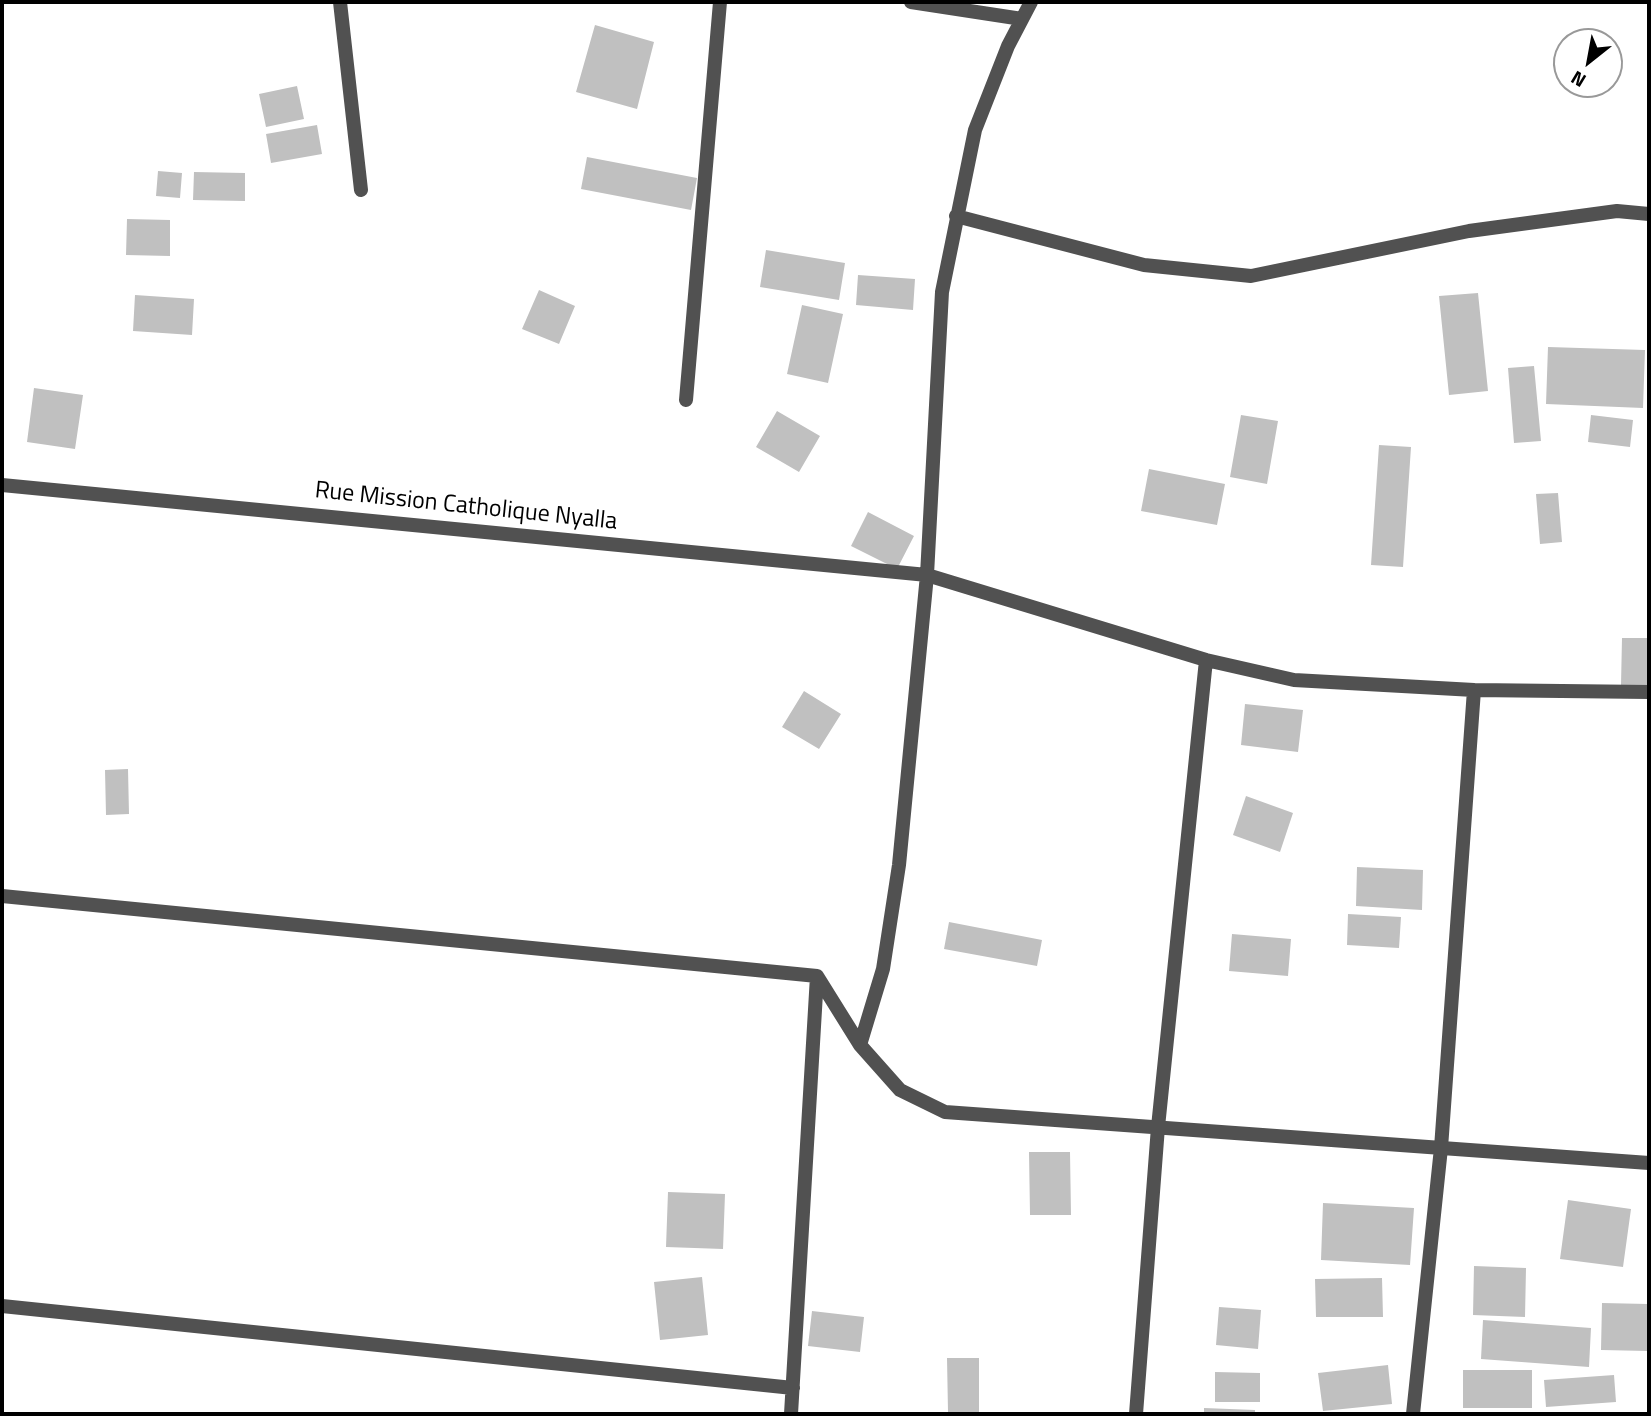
<!DOCTYPE html>
<html>
<head>
<meta charset="utf-8">
<style>
  body { margin:0 }
  #map { position:relative; width:1651px; height:1416px; overflow:hidden; background:#fff; font-family:"Titillium Web",sans-serif }
  canvas { display:block }
  .frame { position:absolute; inset:0; border:4px solid #000; pointer-events:none }
  .north { position:absolute; left:1553px; top:28px; width:70px; height:70px; box-sizing:border-box; background:#fff; border:2px solid #999; border-radius:50%; rotate:211deg; font-size:19px; font-weight:700; line-height:28px; text-align:center; color:#000 }
  .north::after { content:''; display:block; margin:auto; width:24px; height:32px; background:#000; clip-path:polygon(50% 0,100% 100%,50% 72%,0 100%) }
</style>
</head>
<body>
<div id="map">
<canvas width="1651" height="1416"></canvas>
<div class="frame"></div>
<div class="north">N</div>
</div>
<script>
const g = document.querySelector('canvas').getContext('2d');
g.lineJoin = 'round';
function fill(path, color) {
  g.fillStyle = color;
  g.fill(path, 'evenodd');
}
function toPath(rows) {
  const path = new Path2D();
  for (const r of rows) {
    path.moveTo(r[0], r[1]);
    for (let i = 2; i < r.length; i += 2) path.lineTo(r[i], r[i + 1]);
  }
  return path;
}
function strokePath(path, color, width, dash) {
  g.strokeStyle = color;
  g.lineWidth = width;
  g.lineCap = dash ? 'butt' : 'round';
  g.setLineDash(dash || []);
  g.stroke(path);
}
function write(font, color, halo, rows, align = 'center') {
  g.font = font + ' "Titillium Web",sans-serif';
  g.lineWidth = 5;
  g.setLineDash([]);
  g.textBaseline = 'middle';
  g.strokeStyle = halo;
  g.fillStyle = color;
  for (const [text, x, y, turn = 0] of rows) {
    g.save();
    g.translate(x, y);
    g.rotate((+turn || 0) * Math.PI / 180);
    g.textAlign = isNaN(turn) ? turn : align;
    if (halo) g.strokeText(text, 0, 0);
    g.fillText(text, 0, 0);
    g.restore();
  }
}
fill(toPath([
  [595,25,654,42,637,109,576,92],
  [297,86,304,119,266,127,259,94],
  [317,125,322,154,271,163,266,134],
  [587,157,697,178,691,210,581,189],
  [158,171,182,173,180,198,156,196],
  [194,172,245,173,245,201,193,200],
  [127,219,170,220,170,256,126,255],
  [766,250,845,263,839,300,760,287],
  [858,275,915,279,913,310,856,305],
  [539,290,575,306,559,344,522,329],
  [1478,293,1488,391,1449,395,1439,296],
  [135,295,194,299,192,335,133,331],
  [802,305,843,314,828,383,787,374],
  [1548,347,1645,350,1643,408,1546,404],
  [1534,366,1541,441,1514,443,1508,368],
  [34,388,83,395,75,449,27,442],
  [777,411,820,436,799,472,756,447],
  [1241,415,1278,421,1267,484,1230,477],
  [1591,415,1633,420,1630,447,1588,442],
  [1379,445,1411,447,1403,567,1371,565],
  [1149,469,1225,484,1217,525,1141,511],
  [1558,493,1562,542,1540,544,1536,494],
  [868,512,914,536,897,569,851,546],
  [1622,638,1649,638,1649,685,1621,685],
  [804,691,841,714,819,749,782,727],
  [1245,704,1303,710,1298,752,1241,745],
  [128,769,129,814,106,815,105,770],
  [1246,796,1293,813,1280,852,1233,835],
  [1357,867,1423,870,1422,910,1356,906],
  [1348,914,1401,917,1399,948,1347,945],
  [949,922,1042,940,1037,966,944,949],
  [1232,934,1291,939,1288,976,1229,971],
  [1029,1152,1070,1152,1071,1215,1030,1215],
  [668,1192,725,1194,723,1249,666,1247],
  [1568,1200,1631,1209,1623,1267,1560,1259],
  [1323,1203,1414,1208,1410,1265,1321,1260],
  [1474,1266,1526,1268,1525,1317,1473,1315],
  [702,1277,708,1335,660,1340,654,1282],
  [1382,1278,1383,1317,1316,1317,1315,1279],
  [1602,1303,1648,1304,1648,1351,1601,1350],
  [1219,1307,1261,1310,1258,1349,1216,1345],
  [812,1311,864,1317,860,1352,808,1346],
  [1483,1320,1591,1328,1589,1367,1481,1359],
  [947,1358,979,1358,979,1412,948,1412],
  [1388,1365,1392,1404,1323,1411,1318,1373],
  [1463,1370,1532,1370,1532,1408,1463,1408],
  [1215,1372,1260,1373,1260,1402,1215,1402],
  [1614,1375,1616,1402,1546,1407,1544,1380],
  [1204,1408,1255,1410,1255,1414,1204,1414]
]), '#c0c0c0');
strokePath(toPath([
  [340,2,361,190],
  [911,2,1022,19],
  [956,216,1144,265,1251,276,1469,231,1617,211,1649,214],
  [686,400,720,2],
  [2,485,927,575,1206,660,1294,680,1474,690,1649,692],
  [2,896,817,976],
  [817,976,860,1045,900,1090,945,1112,1649,1163],
  [860,1045,883,969,899,865,927,575,942,292,975,130,1008,46,1031,2],
  [2,1306,793,1388],
  [791,1414,817,976],
  [1136,1414,1158,1127,1206,660],
  [1413,1414,1441,1148,1474,690]
]), '#515151', 14);
write('24px', '#000', '#fff', [
  ["Rue Mission Catholique Nyalla",466,507,6]
]);
</script>
</body>
</html>
